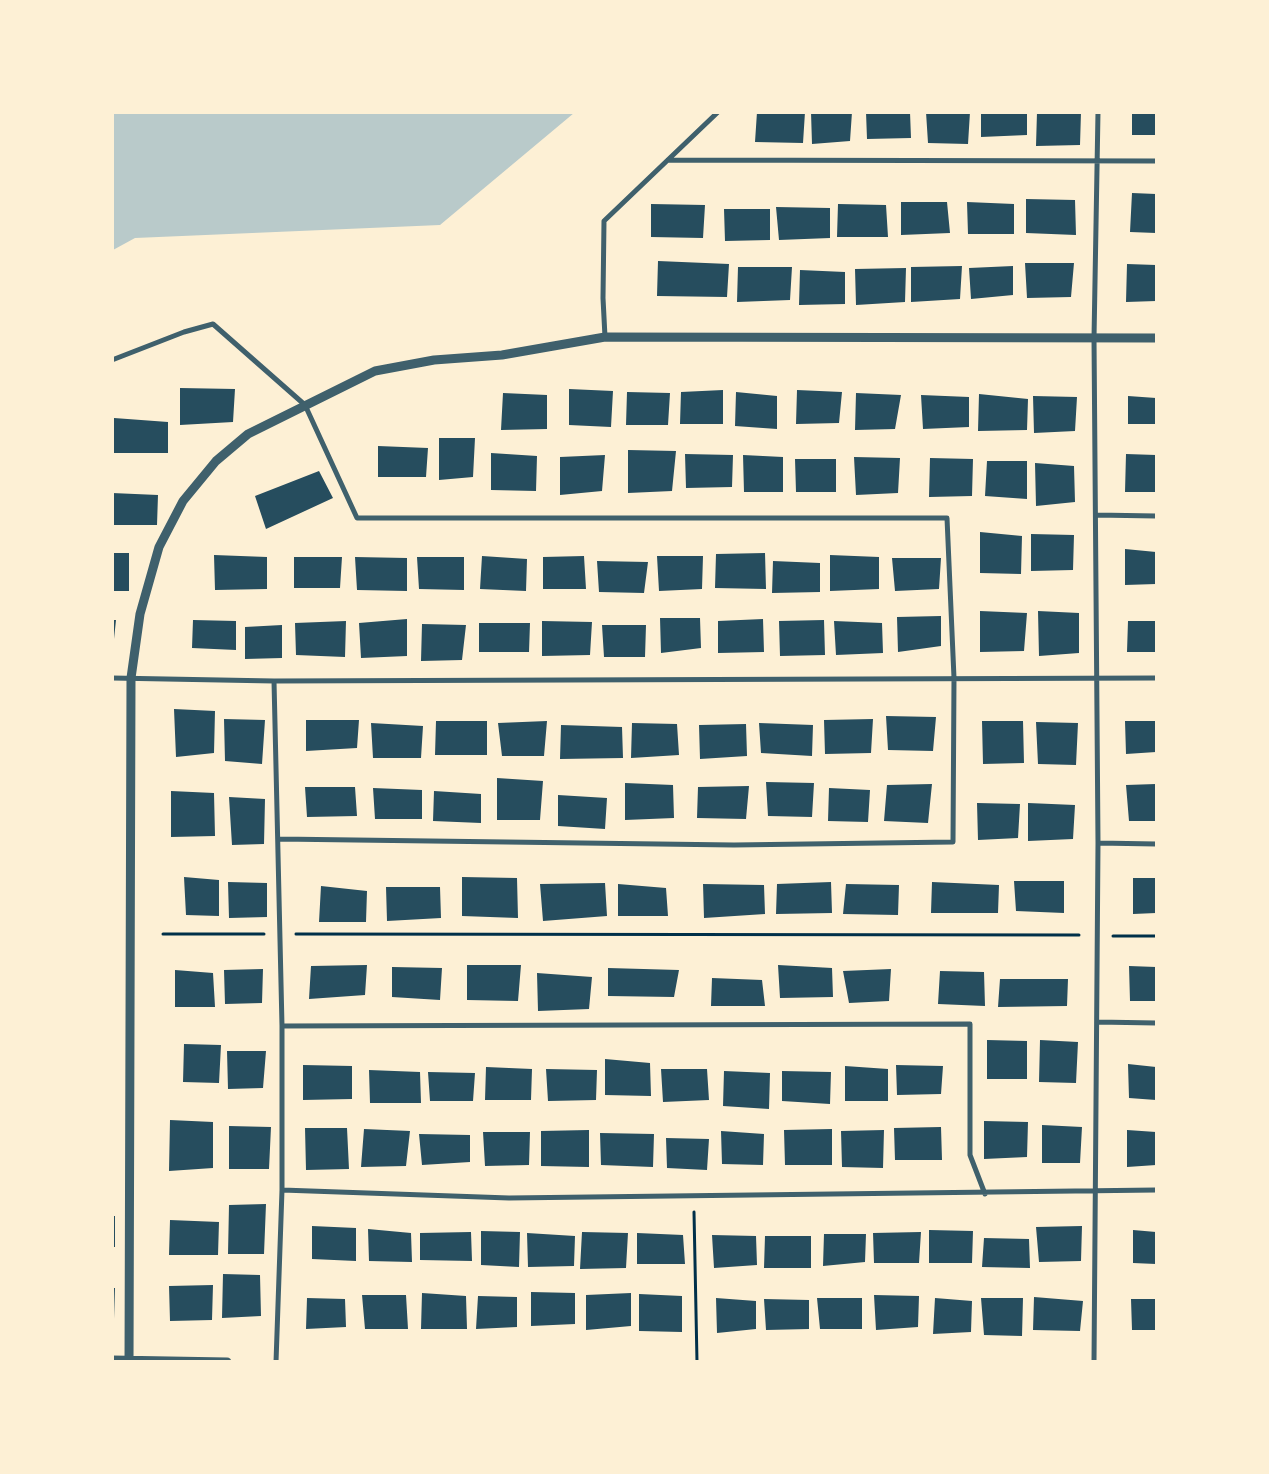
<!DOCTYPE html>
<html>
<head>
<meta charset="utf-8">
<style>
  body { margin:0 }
  #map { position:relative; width:1269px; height:1474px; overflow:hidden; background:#fdf0d5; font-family:"Open Sans",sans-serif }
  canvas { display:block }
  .frame { position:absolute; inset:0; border:114px solid #fdf0d5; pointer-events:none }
</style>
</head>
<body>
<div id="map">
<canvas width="1269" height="1474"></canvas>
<div class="frame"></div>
</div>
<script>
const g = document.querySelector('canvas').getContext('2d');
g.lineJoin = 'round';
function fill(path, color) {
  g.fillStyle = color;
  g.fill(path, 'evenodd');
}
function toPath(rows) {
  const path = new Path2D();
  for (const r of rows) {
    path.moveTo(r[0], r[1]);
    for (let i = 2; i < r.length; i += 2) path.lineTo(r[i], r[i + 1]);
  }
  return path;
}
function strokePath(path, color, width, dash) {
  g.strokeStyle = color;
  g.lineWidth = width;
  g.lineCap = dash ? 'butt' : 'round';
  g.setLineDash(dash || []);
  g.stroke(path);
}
fill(toPath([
  [113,112,574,112,574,113,440,225,135,238,113,250]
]), '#b9caca');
fill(toPath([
  [757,112,805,112,803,143,755,142],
  [811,112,852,112,850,141,812,144],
  [866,112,910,112,911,138,867,139],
  [926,112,970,112,968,144,928,143],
  [981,112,1027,112,1027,135,981,137],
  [1037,112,1081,112,1080,145,1036,146],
  [1132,112,1156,112,1156,135,1132,135],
  [1132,193,1156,194,1156,233,1130,232],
  [1026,199,1075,200,1076,235,1026,233],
  [901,202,947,202,950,233,901,235],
  [967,202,1014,204,1014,234,968,234],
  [651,204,705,205,703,238,651,237],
  [838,204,886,205,888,237,837,237],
  [776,207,830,208,830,238,779,240],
  [724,209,770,209,770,240,725,241],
  [658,261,729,264,727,297,657,296],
  [1025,263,1074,263,1071,297,1027,298],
  [1127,264,1156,265,1156,301,1126,302],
  [962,266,960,299,911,302,911,267],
  [1013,266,1013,295,971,299,969,268],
  [738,267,792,267,790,300,737,302],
  [906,268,905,302,856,305,855,269],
  [800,270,845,272,845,304,799,305],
  [180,388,235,389,233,422,180,425],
  [569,389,613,391,611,427,569,425],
  [723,390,723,424,680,424,681,392],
  [797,390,842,392,839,423,796,424],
  [627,392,670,393,668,425,626,425],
  [736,392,777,396,777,429,735,426],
  [503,393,547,395,547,429,501,430],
  [856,393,901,395,895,429,855,430],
  [979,394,1028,399,1027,430,978,431],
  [921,395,969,397,969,427,923,429],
  [1033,396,1077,397,1075,431,1034,433],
  [1128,396,1156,398,1156,424,1128,424],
  [114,418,168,422,168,453,112,453],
  [439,438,475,438,473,477,439,480],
  [378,446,428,448,426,477,378,477],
  [628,450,676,451,672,491,628,493],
  [491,453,537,456,536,491,491,490],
  [685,454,733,455,732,487,686,488],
  [1126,454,1156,455,1156,492,1125,492],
  [605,455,602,491,560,495,560,457],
  [743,455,783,457,783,492,744,492],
  [854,457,900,458,898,493,856,495],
  [930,458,973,459,972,496,929,497],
  [795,459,836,459,836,492,796,492],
  [987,461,1027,461,1027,499,985,496],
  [1035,463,1074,466,1075,502,1036,506],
  [319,471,333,498,266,529,255,496],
  [112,493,158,495,157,525,112,525],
  [980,532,1022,536,1021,574,980,573],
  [1031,534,1074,535,1073,570,1031,571],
  [1125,549,1156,552,1156,584,1125,585],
  [112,553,129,553,129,591,112,591],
  [765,553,766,589,715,588,716,554],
  [214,555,267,557,267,589,215,590],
  [830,555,879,557,879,589,830,591],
  [482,556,527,559,526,591,480,589],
  [584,556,586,589,543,589,543,557],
  [657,556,703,556,702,589,659,591],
  [294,557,342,557,340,588,294,588],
  [355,557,407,558,407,591,357,590],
  [417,557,464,557,464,590,419,589],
  [892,558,941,558,939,589,895,591],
  [597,561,648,562,644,593,599,592],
  [773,561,820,563,820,592,772,593],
  [980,611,1027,613,1024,651,980,652],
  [1038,611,1079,613,1079,653,1039,656],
  [941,616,941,646,898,652,897,617],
  [660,618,700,618,701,648,661,653],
  [407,619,407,656,361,658,359,623],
  [763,619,764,652,718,653,718,621],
  [112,620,116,620,114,639,112,639],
  [193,620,236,621,236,650,192,648],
  [824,620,825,655,780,656,779,621],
  [346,621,345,657,296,655,295,623],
  [542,621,592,622,590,655,542,656],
  [834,621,882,623,883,653,836,655],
  [1128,621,1156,621,1156,652,1127,652],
  [479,623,530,623,529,652,479,652],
  [422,624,466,625,462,660,421,661],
  [282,625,282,658,245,659,245,627],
  [602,625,646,625,645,657,604,657],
  [174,709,215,711,214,753,176,757],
  [886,716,936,717,933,751,888,750],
  [224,719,265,720,262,764,225,761],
  [873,719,871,753,825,754,824,720],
  [306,720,359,720,357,748,306,751],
  [436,721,487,721,487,755,435,755],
  [547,721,544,756,502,756,498,723],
  [982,721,1023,721,1024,763,983,764],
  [1125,721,1156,721,1156,752,1126,754],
  [1036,722,1078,723,1076,765,1038,764],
  [371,723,423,726,421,758,373,758],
  [632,723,677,724,679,755,631,758],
  [759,723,813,725,812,756,761,753],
  [746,724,747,756,700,759,699,725],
  [561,725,622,727,623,758,560,759],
  [497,778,543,781,540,820,497,820],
  [766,782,814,783,812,817,768,816],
  [625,783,673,785,674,818,625,820],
  [932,784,928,823,884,821,887,785],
  [1156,784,1156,821,1129,821,1126,785],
  [749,786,746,819,697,818,698,787],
  [305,787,355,787,357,816,307,817],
  [373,788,422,790,422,819,375,819],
  [829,788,870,790,868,822,828,821],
  [171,791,214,793,215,836,171,837],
  [434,791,481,794,481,823,433,821],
  [558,795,607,798,605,829,558,826],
  [229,797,265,799,264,844,232,845],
  [977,803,1020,804,1018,838,978,840],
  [1028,803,1075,805,1073,839,1028,841],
  [184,877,219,880,219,916,186,915],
  [462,877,517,878,518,918,462,916],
  [1133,878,1156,878,1156,913,1133,914],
  [1014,881,1064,881,1064,913,1016,911],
  [228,882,267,883,267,917,229,918],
  [831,882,832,913,776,914,777,884],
  [932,882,999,885,998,913,931,913],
  [605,883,607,916,543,921,540,884],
  [618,884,666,888,668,916,618,916],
  [703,884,764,885,765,914,704,918],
  [846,884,899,885,898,915,843,914],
  [321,886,367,891,366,922,319,922],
  [386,887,440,887,441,918,387,921],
  [367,965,365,995,309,999,311,966],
  [467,965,521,965,518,1001,467,1000],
  [778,965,832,968,833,997,780,998],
  [1129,966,1156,967,1156,1001,1130,1001],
  [392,967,442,968,440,1000,392,997],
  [608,968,679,970,674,997,608,996],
  [263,969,262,1003,225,1004,224,970],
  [891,969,889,1001,849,1003,843,971],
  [175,970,213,973,215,1007,175,1007],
  [940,971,984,972,985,1006,938,1004],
  [537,973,592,977,589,1009,538,1011],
  [712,978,762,980,765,1006,711,1006],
  [1000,979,1068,979,1067,1006,998,1007],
  [987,1040,1027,1041,1027,1079,987,1079],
  [1040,1040,1078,1042,1076,1083,1039,1082],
  [184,1044,221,1045,219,1083,183,1082],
  [227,1051,266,1051,263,1088,228,1089],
  [605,1059,650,1063,651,1096,605,1095],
  [1128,1064,1156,1067,1156,1100,1129,1098],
  [303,1065,352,1066,352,1099,303,1100],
  [896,1065,943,1066,941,1094,897,1095],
  [845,1066,888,1069,888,1101,845,1101],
  [486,1067,532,1069,531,1100,485,1100],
  [546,1069,597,1070,596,1100,548,1101],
  [661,1069,707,1069,709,1100,663,1102],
  [369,1070,420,1072,421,1103,370,1103],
  [724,1071,770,1073,769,1109,723,1106],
  [782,1071,831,1072,830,1104,782,1101],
  [428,1072,475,1073,473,1101,430,1101],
  [170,1120,213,1122,213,1168,169,1171],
  [984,1121,1028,1122,1027,1157,984,1159],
  [1042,1125,1082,1127,1080,1163,1042,1163],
  [229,1126,271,1127,269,1169,229,1169],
  [941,1127,942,1160,895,1160,894,1128],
  [305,1128,347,1128,349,1169,306,1170],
  [364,1129,410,1131,406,1166,361,1167],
  [832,1129,832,1165,785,1165,784,1130],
  [589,1130,589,1167,541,1166,541,1131],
  [884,1130,883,1168,842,1167,841,1131],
  [1127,1130,1156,1132,1156,1165,1127,1167],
  [721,1131,764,1134,763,1165,722,1164],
  [483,1132,530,1132,529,1165,485,1166],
  [600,1133,654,1134,653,1167,601,1165],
  [419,1134,470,1135,470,1162,422,1165],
  [666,1138,709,1139,707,1170,667,1168],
  [266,1204,264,1254,228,1254,229,1205],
  [112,1216,115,1216,115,1247,112,1247],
  [170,1220,219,1222,218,1255,169,1255],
  [312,1226,356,1228,356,1261,312,1259],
  [1082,1226,1081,1261,1039,1262,1036,1227],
  [368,1229,411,1233,412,1262,369,1261],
  [929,1230,973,1231,972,1263,929,1263],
  [1133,1230,1156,1232,1156,1264,1133,1263],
  [481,1231,520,1232,519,1267,481,1265],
  [471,1232,472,1261,420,1260,420,1233],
  [582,1232,628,1233,626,1268,580,1269],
  [921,1232,919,1263,874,1263,873,1233],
  [527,1233,575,1236,574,1266,528,1267],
  [637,1233,683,1235,685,1264,637,1264],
  [824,1234,866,1234,865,1262,823,1266],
  [712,1235,756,1236,757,1265,714,1268],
  [765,1236,811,1236,811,1268,764,1268],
  [984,1238,1029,1239,1030,1268,982,1267],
  [223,1274,260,1275,261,1316,222,1318],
  [213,1285,212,1320,170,1321,169,1286],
  [112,1288,115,1288,114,1319,112,1319],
  [531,1292,575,1293,575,1324,531,1326],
  [422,1293,466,1296,467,1329,421,1329],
  [631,1293,631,1326,586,1330,586,1295],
  [639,1294,682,1296,682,1332,639,1331],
  [362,1295,406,1295,408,1329,365,1329],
  [874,1295,919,1296,918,1327,876,1330],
  [478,1296,517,1297,517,1327,476,1329],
  [1034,1297,1083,1301,1080,1331,1033,1330],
  [307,1298,345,1299,346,1327,306,1329],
  [716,1298,756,1301,756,1329,717,1333],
  [817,1298,862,1298,862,1329,820,1329],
  [935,1298,972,1301,971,1332,933,1334],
  [981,1298,1023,1298,1022,1336,984,1335],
  [764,1299,809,1300,809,1329,766,1330],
  [1131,1299,1156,1299,1156,1330,1132,1330]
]), '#264d5e');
strokePath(toPath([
  [163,934,264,934],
  [296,934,1079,935],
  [1113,936,1156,936],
  [694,1212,697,1362]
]), '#003049', 3);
strokePath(toPath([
  [668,160,1156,161],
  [605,337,603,298,604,221,718,112],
  [112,360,184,332,213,324,305,405,357,518,947,518,954,678,953,842,734,845,279,839],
  [1096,515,1156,516],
  [112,678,274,681,1156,678],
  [274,681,282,1026,282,1190,276,1362],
  [1098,843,1156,844],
  [1097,1022,1156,1023],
  [282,1026,970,1024,970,1155,985,1194],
  [282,1190,509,1198,1156,1190],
  [1094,1362,1098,843,1094,338,1098,112]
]), '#3f606c', 5);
strokePath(toPath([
  [112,1360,227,1362],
  [129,1362,131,678,140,614,159,547,183,501,216,461,248,434,375,371,434,360,502,355,605,337,1156,338]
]), '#3f606c', 9);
</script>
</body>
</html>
